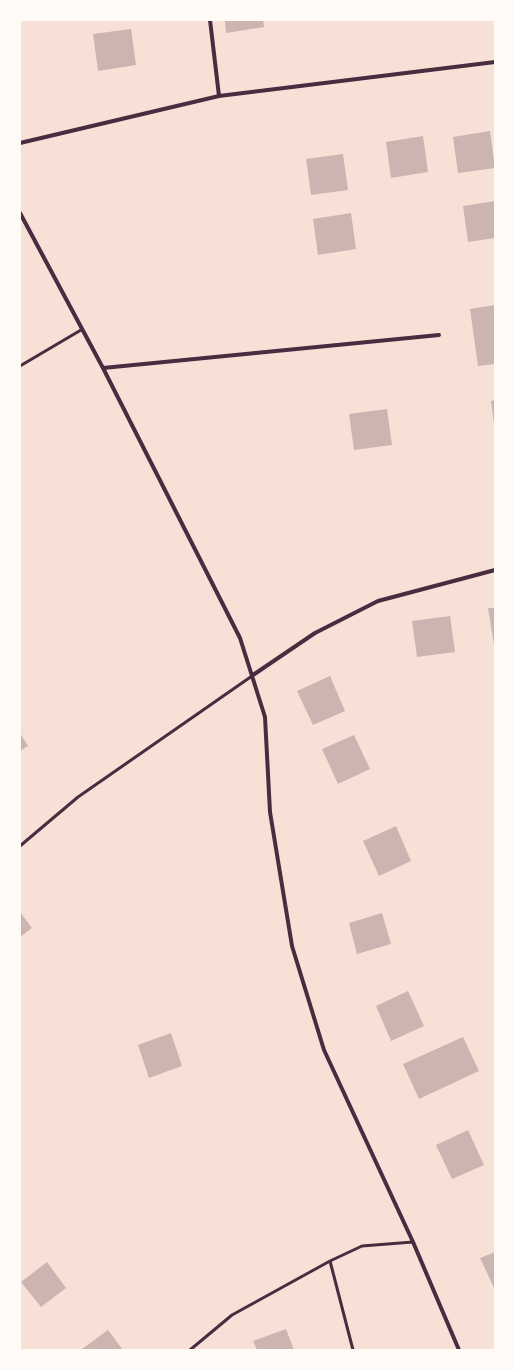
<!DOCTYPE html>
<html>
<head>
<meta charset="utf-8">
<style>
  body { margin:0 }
  #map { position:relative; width:515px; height:1370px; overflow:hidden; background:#f7e1d7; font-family:"Times New Roman",serif }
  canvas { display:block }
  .frame { position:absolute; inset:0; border:21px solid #fffaf5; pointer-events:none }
</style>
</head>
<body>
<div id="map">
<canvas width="515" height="1370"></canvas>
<div class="frame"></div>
</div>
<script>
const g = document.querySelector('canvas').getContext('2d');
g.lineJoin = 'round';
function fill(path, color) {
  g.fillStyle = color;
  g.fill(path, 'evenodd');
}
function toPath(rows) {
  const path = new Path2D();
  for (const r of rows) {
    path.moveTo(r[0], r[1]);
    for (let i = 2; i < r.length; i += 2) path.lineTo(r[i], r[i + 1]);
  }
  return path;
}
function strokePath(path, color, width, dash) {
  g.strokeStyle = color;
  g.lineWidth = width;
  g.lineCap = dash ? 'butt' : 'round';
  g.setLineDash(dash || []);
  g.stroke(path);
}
fill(toPath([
  [225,20,263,20,264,27,226,33],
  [131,29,136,65,98,71,93,34],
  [490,131,495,168,458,173,453,137],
  [423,136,428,172,391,178,386,142],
  [343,154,348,190,311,195,306,159],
  [495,201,495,238,468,242,463,206],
  [351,213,356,249,318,255,313,219],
  [495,305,495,364,478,366,470,309],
  [495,400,495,424,494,424,491,401],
  [387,409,392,445,354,450,349,414],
  [488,608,495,608,495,644,494,645],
  [450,616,455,652,417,657,412,621],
  [330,676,345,711,313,725,297,691],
  [20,733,28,746,20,751],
  [354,735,370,769,338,784,322,749],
  [396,826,411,861,379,876,363,841],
  [20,912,32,928,20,937],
  [382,913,391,944,357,954,349,923],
  [408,991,424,1026,391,1041,376,1006],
  [171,1033,182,1066,149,1078,138,1045],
  [463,1037,479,1071,419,1099,403,1064],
  [468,1130,484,1165,452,1179,436,1145],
  [495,1252,495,1290,480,1258],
  [47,1262,66,1288,41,1307,21,1282],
  [286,1329,294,1350,257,1350,253,1341],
  [108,1330,123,1350,83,1350,82,1349]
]), '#ccb4b1');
strokePath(toPath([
  [20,366,81,330],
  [20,846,78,797,252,676],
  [330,1261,353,1350],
  [190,1350,232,1315,330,1261,362,1246,413,1242]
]), '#4a2c40', 3);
strokePath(toPath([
  [210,20,219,96],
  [20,143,219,96,495,62],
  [20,213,103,368,240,638,265,717,270,812,292,946,324,1050,413,1242,459,1350],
  [103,368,439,335],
  [253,675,315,633,378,601,495,570]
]), '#4a2c40', 4);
</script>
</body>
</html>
